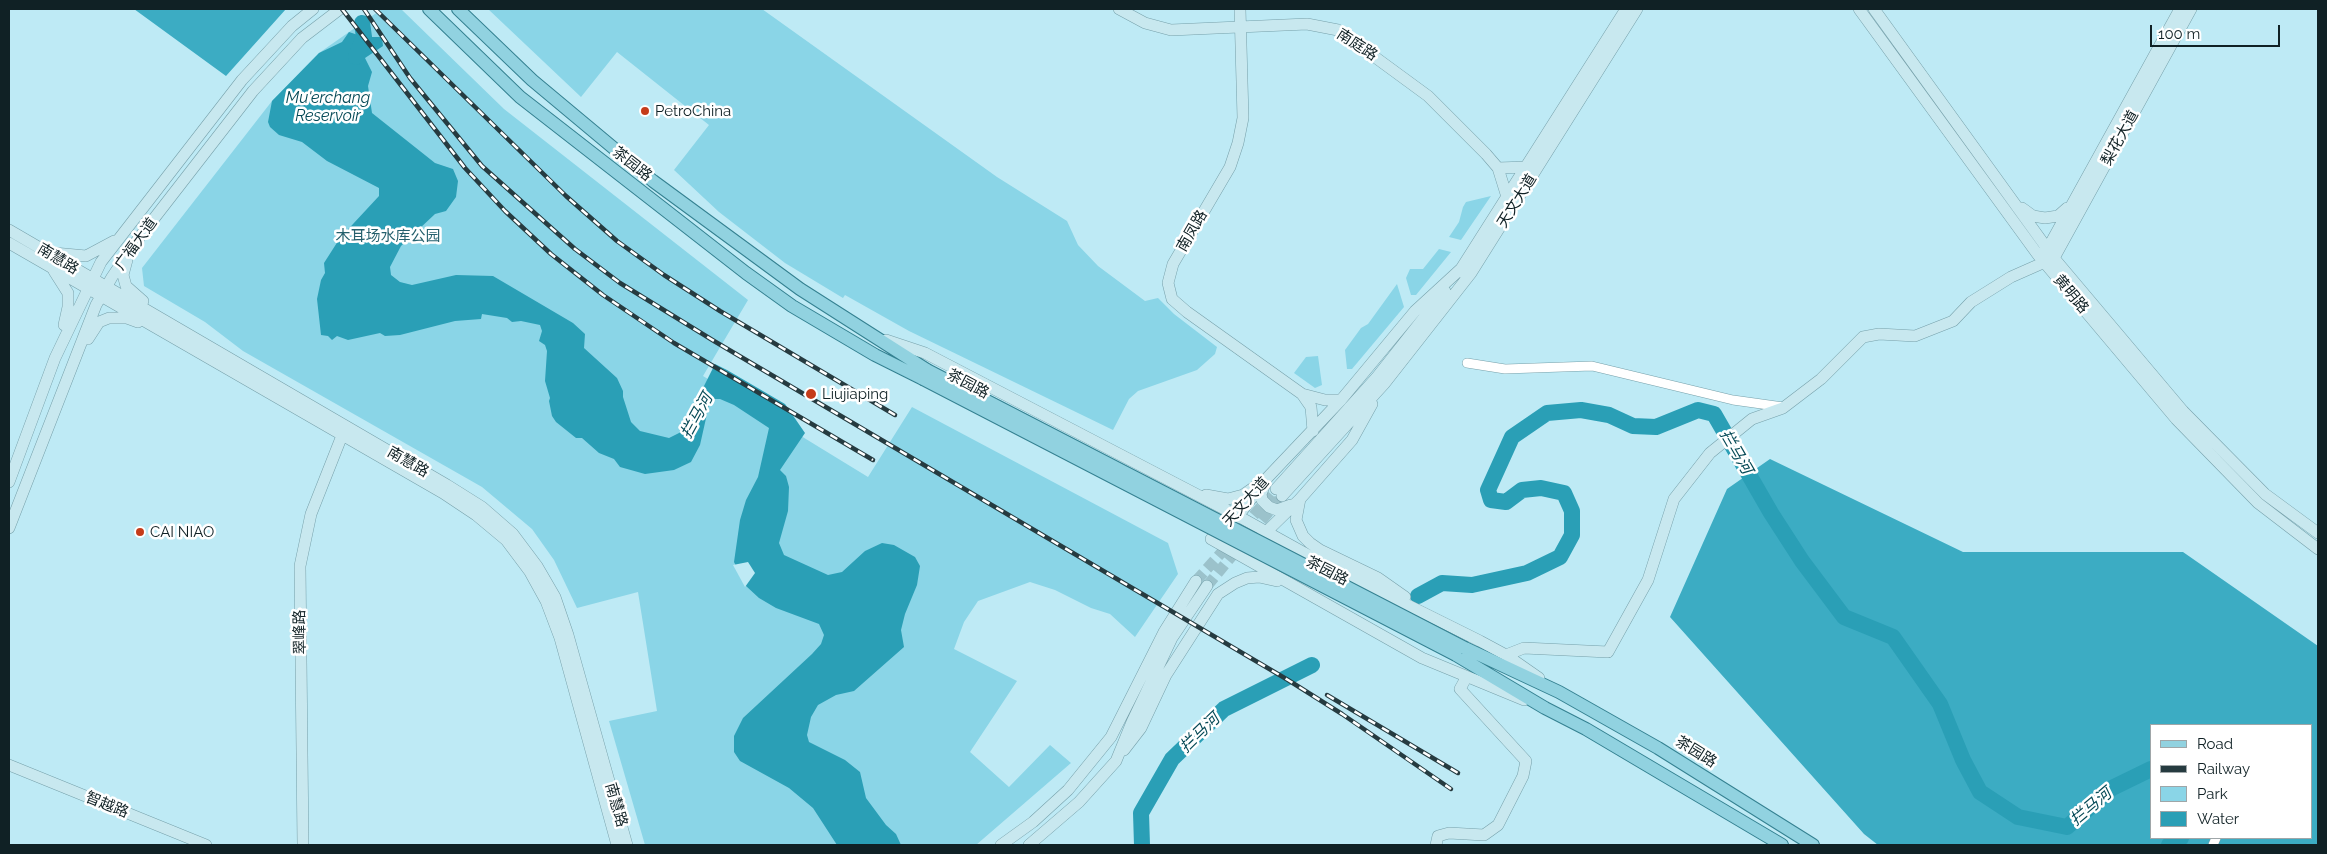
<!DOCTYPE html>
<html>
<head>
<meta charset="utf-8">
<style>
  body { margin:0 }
  #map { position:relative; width:2327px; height:854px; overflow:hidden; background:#beeaf5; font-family:Raleway,sans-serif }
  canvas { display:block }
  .frame { position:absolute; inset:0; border:10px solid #102125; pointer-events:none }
  .legend { position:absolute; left:2150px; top:724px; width:162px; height:115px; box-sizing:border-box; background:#fff; border:1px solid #9fa6a8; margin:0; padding:6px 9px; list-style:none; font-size:15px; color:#102125 }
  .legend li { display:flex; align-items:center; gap:10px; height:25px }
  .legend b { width:25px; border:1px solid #9fa6a8 }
  .scale { position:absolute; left:2150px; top:25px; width:130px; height:22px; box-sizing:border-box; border:2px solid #102125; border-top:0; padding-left:6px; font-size:15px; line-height:18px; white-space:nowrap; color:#102125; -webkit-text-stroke:4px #fff; paint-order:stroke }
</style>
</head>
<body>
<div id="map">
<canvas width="2327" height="854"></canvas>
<div class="frame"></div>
<ul class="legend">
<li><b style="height:6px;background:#91d2e0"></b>Road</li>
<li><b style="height:6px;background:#263b40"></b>Railway</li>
<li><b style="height:14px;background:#8ad5e7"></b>Park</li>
<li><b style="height:14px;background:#2a9fb6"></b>Water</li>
</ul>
<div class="scale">100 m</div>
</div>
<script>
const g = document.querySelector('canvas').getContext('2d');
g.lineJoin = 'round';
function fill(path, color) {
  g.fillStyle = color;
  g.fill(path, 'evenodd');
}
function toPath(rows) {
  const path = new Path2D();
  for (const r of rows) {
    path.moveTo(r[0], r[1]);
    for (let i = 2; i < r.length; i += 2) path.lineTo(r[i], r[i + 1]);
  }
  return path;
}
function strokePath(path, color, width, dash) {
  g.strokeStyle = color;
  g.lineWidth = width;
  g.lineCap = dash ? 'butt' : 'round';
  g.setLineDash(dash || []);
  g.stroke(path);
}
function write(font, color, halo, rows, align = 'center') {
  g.font = font + ' Raleway,"Noto Sans SC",sans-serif';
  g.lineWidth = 5;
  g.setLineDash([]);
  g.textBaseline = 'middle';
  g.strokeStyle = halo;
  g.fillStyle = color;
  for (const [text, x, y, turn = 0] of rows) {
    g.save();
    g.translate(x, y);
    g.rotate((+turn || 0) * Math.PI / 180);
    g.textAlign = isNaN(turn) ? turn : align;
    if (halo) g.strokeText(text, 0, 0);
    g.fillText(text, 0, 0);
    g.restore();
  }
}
fill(toPath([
  [382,9,401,9,504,109,748,300,703,376,868,477,912,407,1168,543,1178,574,1135,637,1110,614,1091,608,1055,590,1030,582,978,601,964,622,954,649,1017,681,970,752,1009,787,1050,745,1071,763,976,845,645,845,609,721,657,711,638,592,577,608,554,560,532,529,482,487,243,351,205,322,144,286,142,268,272,101,319,53],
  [488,9,762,9,997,177,1067,221,1078,245,1098,266,1145,301,1158,298,1174,314,1217,347,1215,354,1197,370,1138,391,1129,399,1113,430,909,331,845,295,843,298,785,263,719,212,674,170,709,125,617,52,581,97],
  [1491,196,1461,240,1449,237,1459,222,1463,207,1466,202],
  [1439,249,1451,252,1416,295,1411,295,1406,278,1410,269,1423,269],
  [1397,284,1404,307,1352,369,1347,369,1345,350,1361,328,1368,324],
  [1318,356,1322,385,1315,388,1294,373,1306,357]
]), '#8ad5e7');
fill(toPath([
  [134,9,286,9,226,76],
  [1770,459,1963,552,2183,552,2318,646,2318,845,1878,845,1864,834,1670,617,1727,489],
  [2151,725,2311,725,2311,838,2151,838]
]), '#3cacc3');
fill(toPath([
  [349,32,364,37,382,37,383,46,365,58,372,72,368,86,372,113,435,163,453,169,458,181,456,197,446,211,435,214,401,246,390,267,391,275,400,282,412,285,456,275,493,276,573,323,585,334,584,348,617,378,623,391,623,397,631,422,640,431,669,438,681,432,715,364,727,370,785,404,805,433,780,470,786,476,789,487,788,511,779,543,784,555,828,575,842,572,865,551,882,543,894,545,915,557,920,566,917,585,905,614,901,630,904,647,854,691,836,695,818,705,811,717,807,735,809,742,845,760,860,772,866,798,886,825,896,834,901,845,837,845,813,808,789,788,740,761,734,752,734,736,743,718,812,654,821,644,824,635,819,624,776,608,759,598,746,586,734,562,740,520,746,500,758,477,769,428,734,405,720,399,714,399,709,405,700,445,691,462,674,470,645,474,620,467,614,459,599,453,582,438,576,438,556,422,552,416,549,401,550,398,545,381,547,351,545,345,539,341,542,331,540,325,521,321,512,322,507,318,482,314,481,319,455,321,400,335,385,336,380,333,348,340,337,336,332,340,328,336,321,335,317,299,321,280,325,273,324,263,340,238,379,196,379,188,327,161,302,142,279,135,270,127,268,122,272,101,319,53,342,42]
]), '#2a9fb6');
fill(toPath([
  [748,562,755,573,745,587,733,565]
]), '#beeaf5');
strokePath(toPath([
  [356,57,364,37,362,23],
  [1418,596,1442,583,1472,585,1527,573,1560,557,1572,535,1572,511,1564,493,1541,488,1522,490,1506,502,1491,500,1488,490,1512,437,1547,413,1581,410,1609,415,1633,426,1656,427,1698,410,1714,414,1771,513,1802,561,1844,617,1893,637,1940,704,1963,760,1980,792,2018,817,2067,827,2112,788,2151,769],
  [1142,845,1141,813,1172,759,1224,709,1312,665],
  [2169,845,2181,838]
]), '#2a9fb6', 16);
strokePath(toPath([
  [1243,528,1276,489],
  [1251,533,1282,496],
  [1196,581,1231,542],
  [1207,586,1241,545]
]), '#9bc2cb', 11, [11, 5.5]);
const street = toPath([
  [1467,363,1505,369,1592,366,1733,400,1783,407],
  [2213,845,2216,838]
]);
const secondary = toPath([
  [1119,9,1145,23,1171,30,1307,24,1338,30,1428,96,1486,154,1498,168,1507,197],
  [1240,9,1243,118,1238,143,1230,167,1173,264,1168,283,1172,299,1187,312,1302,394,1311,407,1313,431],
  [1859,9,2038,255,2176,419,2258,503,2318,549],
  [1874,9,2054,258,2183,411,2265,494,2318,533],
  [1498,168,1526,167],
  [2022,208,2033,216,2045,218,2058,216,2067,208],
  [9,230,447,485,482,507,513,534,537,566,555,597,568,635,627,845],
  [9,243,443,493,476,515,506,540,530,572,546,601,560,638,617,845],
  [2044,251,2048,248,2180,9],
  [54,253,86,256,114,241],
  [127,260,123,275,126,286,143,301],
  [1464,266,1415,311,1341,400,1268,477,1238,516,1211,539,1422,658,1524,700],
  [54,271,68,293,68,307,64,325],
  [1459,272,1626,9],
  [88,339,99,322,109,318,127,318,138,322],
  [886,340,925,353,1238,516,1317,560,1480,641,1506,655,1539,678],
  [1302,394,1325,400,1341,400],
  [9,482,55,358,101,262,242,80,292,26,313,9],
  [1265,484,1261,494,1262,500,1269,507,1277,510,1291,505],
  [1276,489,1377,377,1445,291],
  [1206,495,1228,499,1243,495,1256,486],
  [1282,496,1384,384,1471,273,1637,9],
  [1300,499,1296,520,1303,536,1310,543,1320,550,1378,578,1405,597],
  [9,528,96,305,112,277,135,243,253,91,302,38,340,9],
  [1261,537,1300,499,1352,440,1372,404],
  [1506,655,1524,648,1608,652,1648,580,1674,499,1710,453,1752,419,1783,408,1821,379,1863,337,1879,334,1915,336,1953,321,1971,302,2011,277,2054,258,2191,9],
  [1124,750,1141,728,1166,675,1218,594,1235,583,1247,578,1259,577,1277,581],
  [9,765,206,845],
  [303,845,300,566,311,514,345,428],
  [1001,845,1033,822,1068,790,1111,737,1164,632,1196,581],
  [1029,845,1079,802,1116,761,1132,722,1172,638,1207,586],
  [1436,845,1438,836,1449,833,1484,835,1498,825,1523,776,1526,761,1460,689,1466,678]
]);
const primary = toPath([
  [429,9,520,97,746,273,792,306,875,355,923,379],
  [458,9,532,80,653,181,800,289,927,370],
  [1465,648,1559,692,1658,748,1813,845],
  [1456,655,1545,708,1586,729,1782,845]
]);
strokePath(street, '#76a0aa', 10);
strokePath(secondary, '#76a0aa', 12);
strokePath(primary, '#348191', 14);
strokePath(street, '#fff', 9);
strokePath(secondary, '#c8e8ef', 11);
strokePath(primary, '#91d2e0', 12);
const rail = toPath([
  [342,9,465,168,505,211,551,254,603,295,674,343,873,460],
  [364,9,410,78,482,166,575,249,620,283,714,341,1288,680,1342,714,1451,789],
  [375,9,566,196,617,241,664,275,720,311,895,415],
  [1327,695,1458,773]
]);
strokePath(rail, '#263b40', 4.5);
strokePath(rail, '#fff', 2.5, [8]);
const primaryBridge = toPath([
  [927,370,1465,648],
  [923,379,1456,655]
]);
strokePath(primaryBridge, '#348191', 14, []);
strokePath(primaryBridge, '#91d2e0', 12);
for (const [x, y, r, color] of [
  [645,111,5,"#c53c1a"],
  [811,394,6,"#c53c1a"],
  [140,532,5,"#c53c1a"]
]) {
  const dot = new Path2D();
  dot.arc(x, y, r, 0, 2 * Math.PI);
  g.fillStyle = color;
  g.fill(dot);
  strokePath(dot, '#fff', 2);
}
write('15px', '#102125', '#fff', [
  ["南庭路",1357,45,33],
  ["梨花大道",2120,138,-61],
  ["茶园路",632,164,38],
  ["天文大道",1517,201,-58],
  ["南凤路",1192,231,-60],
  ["广福大道",136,244,-54],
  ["南慧路",58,259,31],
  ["黄明路",2071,294,50],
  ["茶园路",968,384,28],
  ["南慧路",408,462,30],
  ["天文大道",1246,502,-48],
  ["茶园路",1327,571,27],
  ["翠峰路",300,632,-91],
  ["茶园路",1696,752,32],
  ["智越路",107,805,22],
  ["南慧路",616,805,74]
]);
write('15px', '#102125', '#fff', [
  ["PetroChina",655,111],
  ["Liujiaping",822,394],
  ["CAI NIAO",150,532]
], 'left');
write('15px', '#25606d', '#fff', [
  ["木耳场水库公园",388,236]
]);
write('italic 16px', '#054956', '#fff', [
  ["Mu'erchang",328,98],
  ["Reservoir",328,116],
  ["拦马河",697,416,-61],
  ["拦马河",1736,452,60],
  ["拦马河",1200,733,-44],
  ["拦马河",2091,807,-40]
]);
</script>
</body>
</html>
